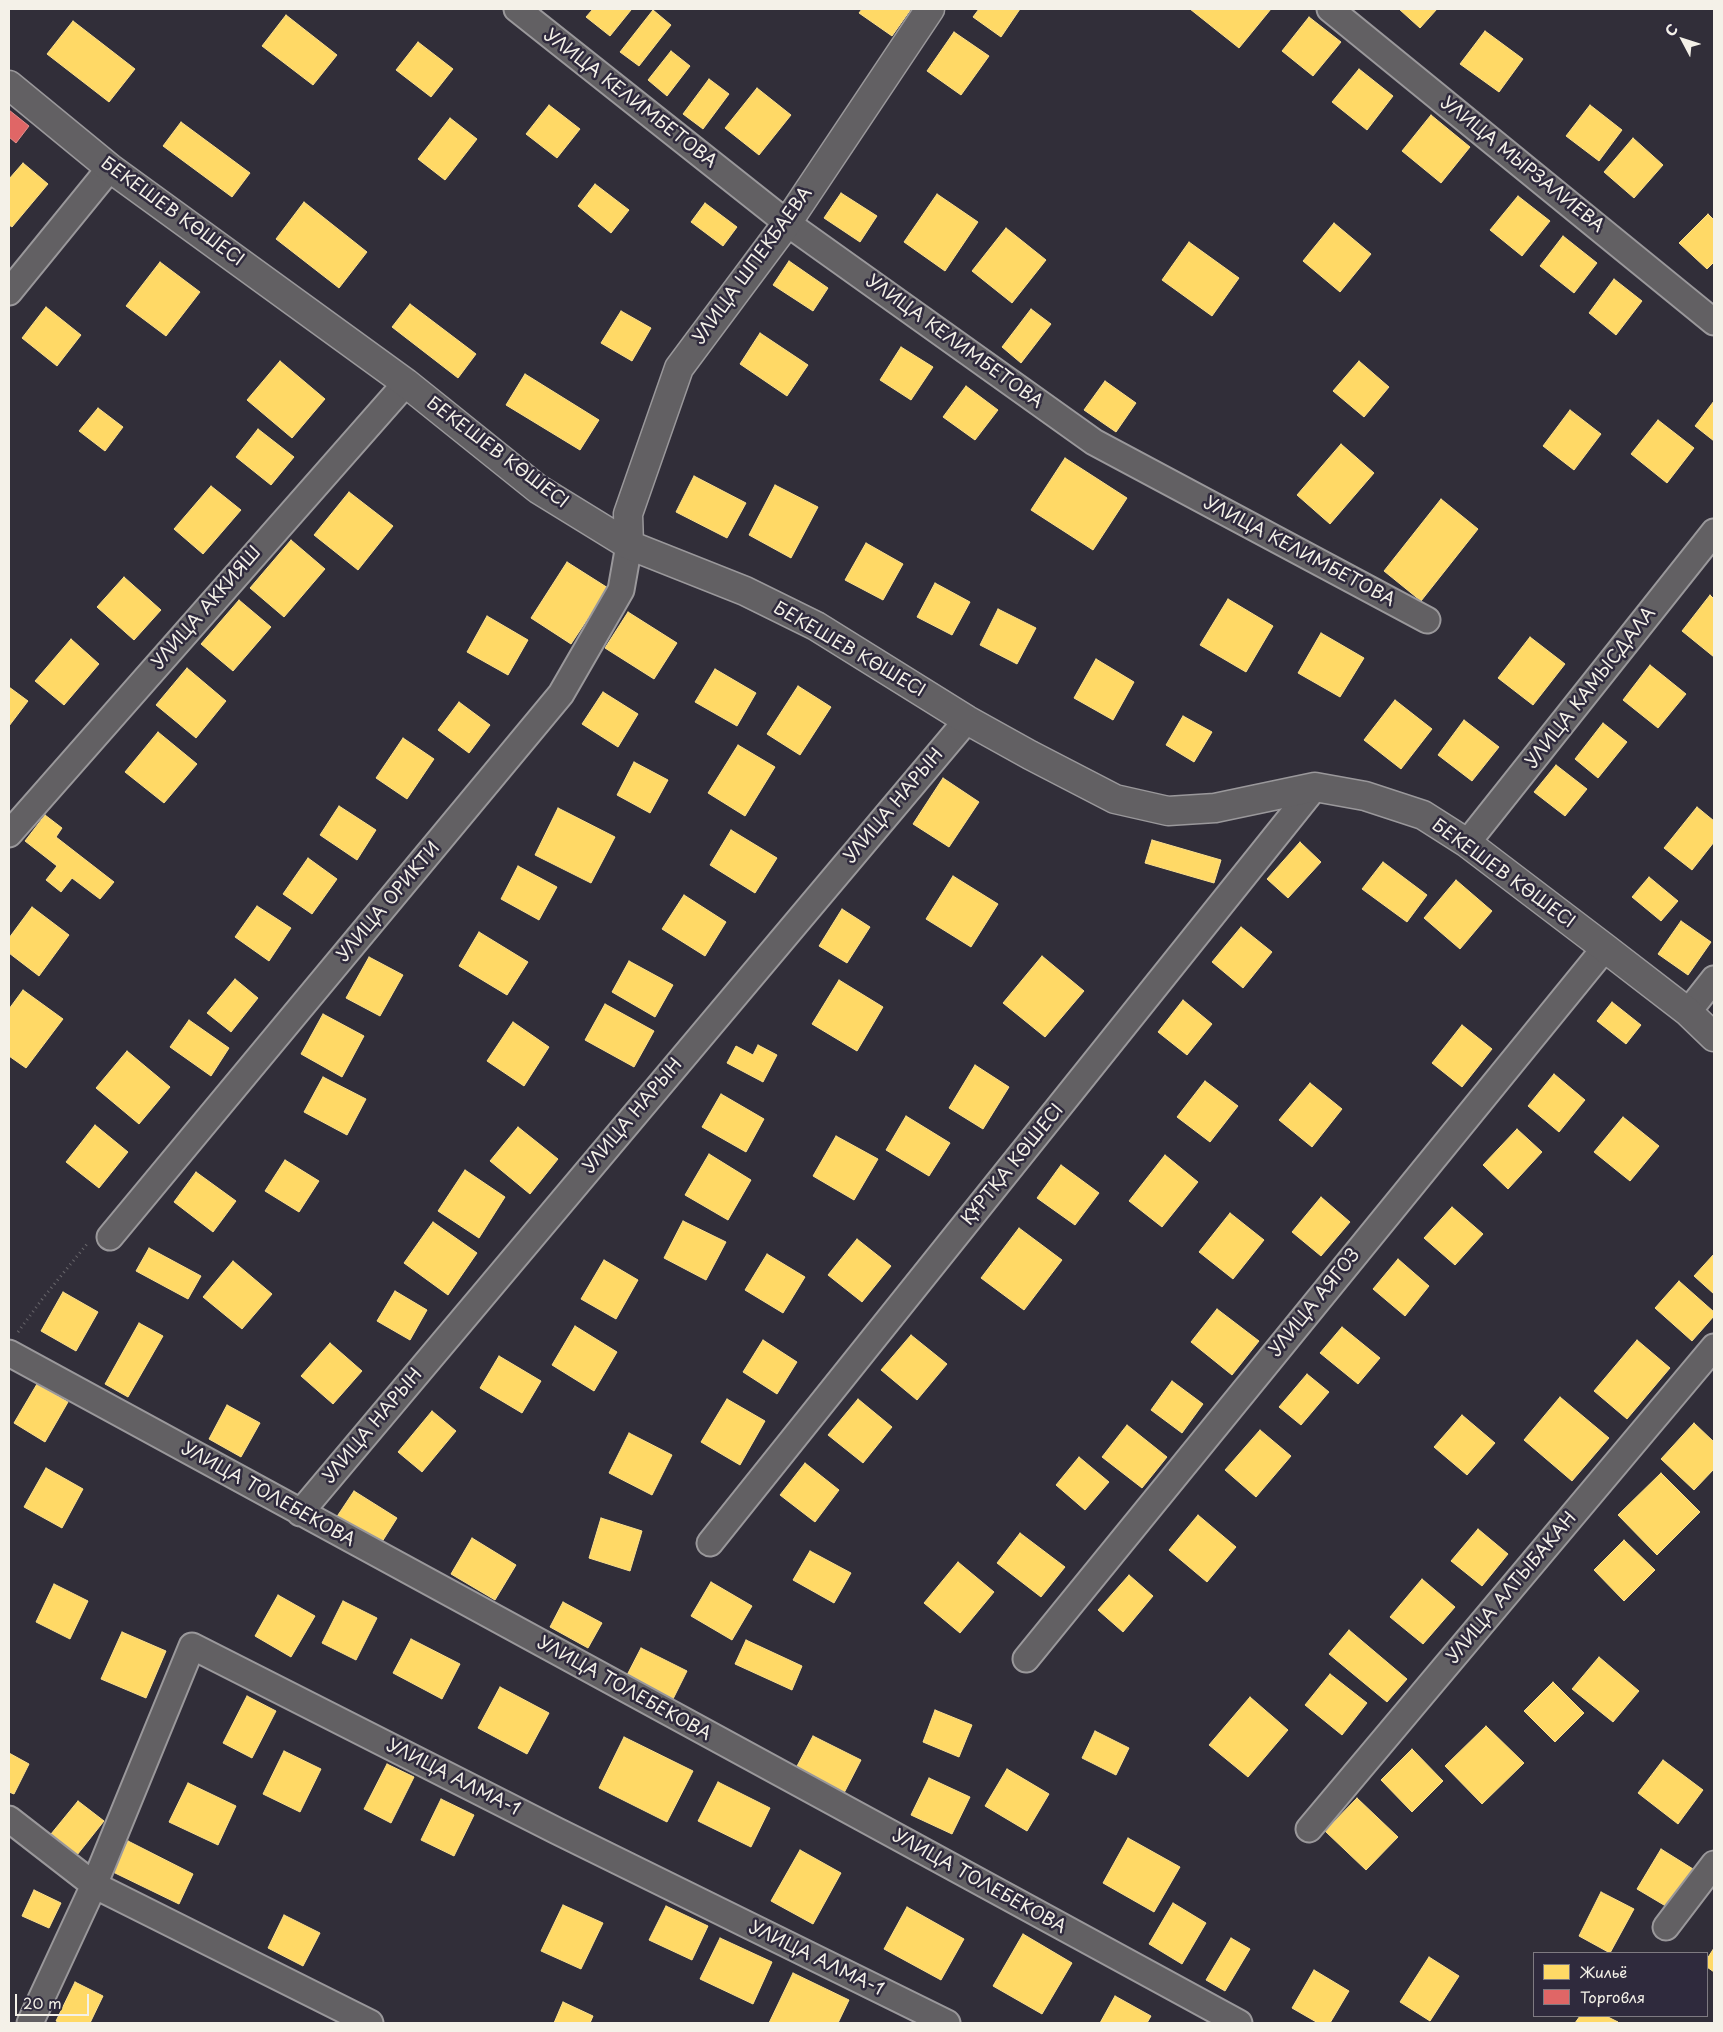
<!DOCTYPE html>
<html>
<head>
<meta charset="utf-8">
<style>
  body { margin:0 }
  #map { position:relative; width:1723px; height:2032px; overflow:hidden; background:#312e39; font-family:"Playpen Sans",sans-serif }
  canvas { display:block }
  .frame { position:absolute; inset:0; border:10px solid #f4f1e8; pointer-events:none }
  .legend { position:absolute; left:1533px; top:1952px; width:175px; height:65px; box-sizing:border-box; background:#2f2a3d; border:1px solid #7e7a81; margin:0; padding:6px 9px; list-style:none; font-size:15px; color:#f4f1e8 }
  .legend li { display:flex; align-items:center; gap:10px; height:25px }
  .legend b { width:25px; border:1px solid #7e7a81 }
  .north { position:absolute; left:1658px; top:15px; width:50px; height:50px; -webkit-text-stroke:4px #2f2a3d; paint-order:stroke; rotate:310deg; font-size:14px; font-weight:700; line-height:20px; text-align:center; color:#f4f1e8 }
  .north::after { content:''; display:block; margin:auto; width:18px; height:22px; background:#f4f1e8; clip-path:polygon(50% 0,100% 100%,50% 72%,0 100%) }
  .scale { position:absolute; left:15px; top:1994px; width:74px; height:22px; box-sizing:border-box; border:2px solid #f4f1e8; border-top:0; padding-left:6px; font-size:15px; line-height:18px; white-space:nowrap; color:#f4f1e8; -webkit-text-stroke:4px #2f2a3d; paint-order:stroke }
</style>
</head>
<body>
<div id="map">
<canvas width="1723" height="2032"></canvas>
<div class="frame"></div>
<ul class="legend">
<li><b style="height:14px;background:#ffd966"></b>Жильё</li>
<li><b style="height:14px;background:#e06666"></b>Торговля</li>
</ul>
<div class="north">С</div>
<div class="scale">20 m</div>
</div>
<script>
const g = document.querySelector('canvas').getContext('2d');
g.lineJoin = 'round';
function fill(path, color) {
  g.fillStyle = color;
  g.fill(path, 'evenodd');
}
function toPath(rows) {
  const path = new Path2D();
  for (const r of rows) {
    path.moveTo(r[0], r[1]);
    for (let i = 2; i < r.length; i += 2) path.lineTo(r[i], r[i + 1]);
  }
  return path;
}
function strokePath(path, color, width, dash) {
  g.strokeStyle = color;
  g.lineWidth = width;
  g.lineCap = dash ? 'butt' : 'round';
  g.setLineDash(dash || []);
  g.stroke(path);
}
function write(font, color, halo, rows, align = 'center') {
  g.font = font + ' "Playpen Sans",sans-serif';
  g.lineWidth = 5;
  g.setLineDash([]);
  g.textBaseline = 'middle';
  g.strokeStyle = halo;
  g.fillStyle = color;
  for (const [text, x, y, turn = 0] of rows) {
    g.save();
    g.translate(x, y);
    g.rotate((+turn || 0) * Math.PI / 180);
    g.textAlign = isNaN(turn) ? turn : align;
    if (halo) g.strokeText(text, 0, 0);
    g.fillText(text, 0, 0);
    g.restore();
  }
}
const homes = toPath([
  [593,9,630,9,631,10,610,36,586,17,593,9],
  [862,9,911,9,892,36,859,13,862,9],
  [979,9,1020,9,1001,37,973,17,979,9],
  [1190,9,1271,9,1239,48,1190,9],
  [1399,9,1437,9,1420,28,1399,9],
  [653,10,671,25,639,66,620,52,653,10],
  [286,15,337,55,313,85,262,46,286,15],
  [1309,17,1341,42,1313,76,1282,51,1309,17],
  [73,21,135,69,109,102,47,54,73,21],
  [1485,31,1523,59,1499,92,1460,64,1485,31],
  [954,32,989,56,961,95,927,71,954,32],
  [418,42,453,69,431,97,396,70,418,42],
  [671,51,690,66,667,96,648,80,671,51],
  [1359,69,1393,96,1367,130,1332,102,1359,69],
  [709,79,729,94,703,129,683,114,709,79],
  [757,88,791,115,759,155,725,128,757,88],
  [549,105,580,129,557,158,526,134,549,105],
  [1590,105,1622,130,1599,161,1566,136,1590,105],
  [1431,115,1470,147,1441,183,1402,151,1431,115],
  [450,118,477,139,445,180,418,159,450,118],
  [181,122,250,173,232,197,163,146,181,122],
  [1633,138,1663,165,1634,198,1604,172,1633,138],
  [23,163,48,184,12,227,9,225,9,179,23,163],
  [595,184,629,210,611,233,578,206,595,184],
  [841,193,877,216,860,242,824,218,841,193],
  [937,194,978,222,945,271,904,242,937,194],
  [1518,196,1550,221,1522,256,1490,230,1518,196],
  [304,202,367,252,339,288,276,239,304,202],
  [705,203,737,227,723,246,691,222,705,203],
  [1708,214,1714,220,1714,262,1707,269,1679,243,1708,214],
  [1334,223,1371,254,1340,292,1303,261,1334,223],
  [1006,228,1046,260,1012,303,972,271,1006,228],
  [1563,236,1597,263,1574,293,1540,266,1563,236],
  [1189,242,1239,278,1212,316,1162,280,1189,242],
  [789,261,828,288,813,311,773,285,789,261],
  [160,262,200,292,166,336,126,306,160,262],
  [1614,279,1642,301,1616,335,1589,313,1614,279],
  [410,304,476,354,458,378,392,327,410,304],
  [46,307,81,335,57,366,22,338,46,307],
  [1031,309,1051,324,1021,363,1002,347,1031,309],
  [621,311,651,328,632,361,601,343,621,311],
  [760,333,808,365,787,396,740,364,760,333],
  [901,347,933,367,911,400,880,380,901,347],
  [280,361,325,399,292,438,247,400,280,361],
  [1359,361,1389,387,1364,417,1333,391,1359,361],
  [525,374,599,420,580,450,506,405,525,374],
  [1105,381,1136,403,1116,432,1084,410,1105,381],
  [966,386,998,410,975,440,943,417,966,386],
  [1714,401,1714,441,1695,426,1714,401],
  [98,408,123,427,105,451,79,431,98,408],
  [1570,410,1601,434,1574,470,1543,446,1570,410],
  [1658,420,1694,448,1667,483,1631,454,1658,420],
  [258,429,294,457,271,485,236,457,258,429],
  [1341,444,1374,473,1330,524,1297,495,1341,444],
  [1065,458,1127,498,1093,550,1031,510,1065,458],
  [694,476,746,503,727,538,676,512,694,476],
  [775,485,818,507,791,558,749,535,775,485],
  [211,486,241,510,203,554,174,529,211,486],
  [349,492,393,526,358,570,314,535,349,492],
  [1441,499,1478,529,1421,601,1384,571,1441,499],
  [291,540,325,569,284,617,250,588,291,540],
  [866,543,903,564,883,600,845,580,866,543],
  [567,562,608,588,571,644,531,618,567,562],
  [124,577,161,610,134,640,97,607,124,577],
  [935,583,970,602,952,635,917,617,935,583],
  [1710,595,1714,599,1714,657,1682,631,1710,595],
  [1228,599,1273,626,1246,672,1200,645,1228,599],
  [239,600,271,627,233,671,201,644,239,600],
  [998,609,1036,628,1017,664,980,645,998,609],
  [628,612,677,643,654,679,605,648,628,612],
  [487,616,528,640,508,675,467,652,487,616],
  [1321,633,1364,658,1340,697,1298,673,1321,633],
  [1530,637,1565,664,1533,705,1498,678,1530,637],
  [71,639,99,664,64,705,35,681,71,639],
  [1096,659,1134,682,1113,720,1074,698,1096,659],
  [1650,665,1686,694,1658,728,1623,700,1650,665],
  [187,668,226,701,196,738,156,705,187,668],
  [715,669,756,693,737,726,695,702,715,669],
  [798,686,831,707,800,755,767,734,798,686],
  [9,687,28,701,9,726,9,687],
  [603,692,638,714,618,747,582,724,603,692],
  [1395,700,1432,729,1401,769,1364,740,1395,700],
  [459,702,490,725,469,753,438,730,459,702],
  [1183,716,1212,732,1194,762,1166,745,1183,716],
  [1464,720,1499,747,1472,781,1438,755,1464,720],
  [1603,723,1627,742,1598,778,1575,759,1603,723],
  [158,732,197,764,164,803,125,772,158,732],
  [403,738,434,759,407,799,376,778,403,738],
  [738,745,775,767,745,816,708,793,738,745],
  [634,762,668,780,650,813,617,795,634,762],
  [1556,765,1587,789,1565,816,1534,792,1556,765],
  [943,778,979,802,949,847,913,824,943,778],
  [339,806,376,830,357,860,320,835,339,806],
  [1697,807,1714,821,1714,842,1692,870,1664,848,1697,807],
  [558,808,615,837,591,883,535,855,558,808],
  [45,815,62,828,56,837,114,882,100,899,72,878,61,892,46,880,57,866,25,841,45,815],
  [731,830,777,858,755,893,710,865,731,830],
  [1152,840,1221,860,1214,883,1145,863,1152,840],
  [1300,842,1321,862,1288,898,1267,879,1300,842],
  [308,858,337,879,312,914,283,894,308,858],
  [1383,862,1427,895,1407,922,1362,889,1383,862],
  [518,866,557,887,539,920,501,899,518,866],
  [953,876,998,904,971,947,926,919,953,876],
  [1649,877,1678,901,1661,921,1632,897,1649,877],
  [1456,880,1492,911,1460,949,1424,918,1456,880],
  [684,895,726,922,705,956,662,929,684,895],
  [257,906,291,928,269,961,235,937,257,906],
  [32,907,69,935,39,976,9,953,9,938,32,907],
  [842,909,870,927,847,963,819,946,842,909],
  [1681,921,1711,942,1688,975,1658,954,1681,921],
  [1241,927,1272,952,1243,988,1212,962,1241,927],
  [479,932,528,962,507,995,459,966,479,932],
  [1042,956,1084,991,1045,1037,1003,1003,1042,956],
  [369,957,403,975,380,1016,346,998,369,957],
  [629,961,673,985,655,1017,612,992,629,961],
  [235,979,258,998,231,1032,207,1013,235,979],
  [839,980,883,1007,857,1051,812,1024,839,980],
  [23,990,63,1019,26,1068,9,1056,9,1009,23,990],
  [1183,1000,1212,1024,1187,1055,1158,1032,1183,1000],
  [1612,1002,1641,1025,1626,1044,1597,1021,1612,1002],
  [605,1004,654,1031,634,1067,585,1040,605,1004],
  [323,1014,364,1036,342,1077,301,1054,323,1014],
  [189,1020,229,1048,211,1076,170,1047,189,1020],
  [513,1022,549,1047,524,1086,487,1061,513,1022],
  [1462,1025,1492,1049,1462,1087,1432,1063,1462,1025],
  [758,1045,777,1055,763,1082,727,1063,736,1046,753,1055,758,1045],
  [127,1051,170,1087,139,1124,96,1088,127,1051],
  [975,1065,1009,1087,983,1129,949,1108,975,1065],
  [1554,1074,1585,1100,1559,1132,1528,1106,1554,1074],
  [323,1077,366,1099,347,1135,304,1112,323,1077],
  [1205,1081,1238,1106,1210,1142,1177,1117,1205,1081],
  [1310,1083,1342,1109,1312,1147,1279,1120,1310,1083],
  [721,1094,764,1119,746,1152,702,1127,721,1094],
  [906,1116,950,1143,929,1176,886,1150,906,1116],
  [1623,1117,1659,1146,1630,1181,1594,1152,1623,1117],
  [95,1125,128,1152,99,1188,66,1162,95,1125],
  [518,1127,558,1159,530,1194,490,1161,518,1127],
  [1517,1129,1542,1152,1508,1189,1483,1165,1517,1129],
  [836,1136,878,1159,854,1200,813,1176,836,1136],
  [709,1154,751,1180,728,1220,685,1195,709,1154],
  [1165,1155,1198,1182,1162,1227,1129,1201,1165,1155],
  [285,1160,319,1181,299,1212,265,1191,285,1160],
  [1061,1165,1099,1193,1075,1225,1037,1198,1061,1165],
  [465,1170,505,1197,479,1238,438,1211,465,1170],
  [196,1172,236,1201,213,1232,174,1202,196,1172],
  [1321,1197,1350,1222,1321,1256,1292,1232,1321,1197],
  [1452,1207,1483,1234,1455,1265,1424,1238,1452,1207],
  [1230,1213,1264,1240,1233,1279,1199,1252,1230,1213],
  [683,1221,726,1242,706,1280,664,1258,683,1221],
  [433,1222,477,1253,448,1295,404,1263,433,1222],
  [1019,1228,1062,1260,1024,1310,981,1278,1019,1228],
  [857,1239,891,1266,862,1302,828,1275,857,1239],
  [149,1248,201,1276,188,1299,136,1271,149,1248],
  [767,1254,805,1277,783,1313,745,1290,767,1254],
  [1714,1254,1714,1294,1694,1276,1714,1254],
  [1398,1259,1429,1286,1405,1316,1373,1289,1398,1259],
  [604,1260,638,1280,616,1319,581,1299,604,1260],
  [233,1261,272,1294,242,1329,203,1297,233,1261],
  [1679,1281,1714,1312,1714,1316,1692,1341,1655,1308,1679,1281],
  [395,1291,427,1310,410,1340,377,1321,395,1291],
  [63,1292,98,1312,76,1351,41,1331,63,1292],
  [1217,1309,1259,1341,1232,1375,1191,1342,1217,1309],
  [139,1323,163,1336,128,1397,105,1384,139,1323],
  [575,1326,617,1352,594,1391,552,1365,575,1326],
  [1342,1327,1380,1358,1358,1384,1320,1353,1342,1327],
  [911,1335,947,1364,917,1400,881,1370,911,1335],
  [763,1340,797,1362,777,1394,743,1372,763,1340],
  [1637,1340,1670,1368,1627,1419,1594,1391,1637,1340],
  [330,1343,362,1371,333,1404,301,1376,330,1343],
  [499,1356,541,1381,522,1413,480,1388,499,1356],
  [1307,1374,1329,1392,1301,1425,1279,1407,1307,1374],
  [1172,1381,1203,1404,1182,1433,1151,1410,1172,1381],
  [37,1384,68,1402,45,1442,14,1423,37,1384],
  [1560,1397,1609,1438,1572,1481,1524,1440,1560,1397],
  [727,1399,765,1421,740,1465,701,1442,727,1399],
  [858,1399,892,1427,863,1463,828,1435,858,1399],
  [227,1405,260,1423,241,1457,209,1439,227,1405],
  [432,1411,456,1431,422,1472,398,1452,432,1411],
  [1462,1415,1495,1443,1467,1475,1434,1447,1462,1415],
  [1694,1423,1714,1442,1714,1469,1694,1490,1661,1459,1694,1423],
  [1127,1425,1167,1457,1142,1488,1102,1457,1127,1425],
  [1260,1430,1291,1456,1256,1497,1225,1470,1260,1430],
  [629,1433,672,1455,652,1495,609,1473,629,1433],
  [1079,1457,1109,1482,1085,1510,1056,1485,1079,1457],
  [805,1463,839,1490,815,1522,780,1495,805,1463],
  [46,1468,83,1489,62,1528,24,1507,46,1468],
  [1661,1473,1700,1512,1657,1555,1618,1515,1661,1473],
  [354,1491,397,1518,380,1545,336,1518,354,1491],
  [1198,1515,1236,1547,1207,1582,1169,1550,1198,1515],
  [601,1518,642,1531,630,1571,589,1558,601,1518],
  [1478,1529,1508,1554,1482,1586,1451,1561,1478,1529],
  [1020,1533,1065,1567,1041,1597,997,1563,1020,1533],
  [472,1538,516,1565,495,1600,451,1574,472,1538],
  [1624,1540,1655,1570,1624,1601,1594,1570,1624,1540],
  [810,1551,851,1573,834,1603,793,1580,810,1551],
  [958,1562,994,1592,960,1633,924,1603,958,1562],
  [1129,1575,1153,1596,1123,1632,1098,1610,1129,1575],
  [1422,1579,1455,1607,1423,1644,1390,1617,1422,1579],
  [711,1582,752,1606,732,1640,691,1616,711,1582],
  [54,1584,88,1601,70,1639,36,1622,54,1584],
  [278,1595,315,1616,291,1657,255,1636,278,1595],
  [343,1601,377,1618,356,1660,322,1643,343,1601],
  [563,1602,602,1623,588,1648,550,1627,563,1602],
  [1349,1630,1407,1679,1387,1702,1329,1654,1349,1630],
  [122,1632,166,1651,146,1698,101,1679,122,1632],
  [411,1639,460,1664,442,1699,393,1673,411,1639],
  [746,1640,802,1666,792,1690,735,1664,746,1640],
  [641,1648,687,1671,671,1703,625,1679,641,1648],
  [1599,1657,1639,1691,1613,1722,1572,1689,1599,1657],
  [1330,1674,1367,1703,1342,1735,1305,1705,1330,1674],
  [1553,1682,1584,1713,1555,1742,1524,1711,1553,1682],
  [500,1687,549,1713,527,1754,478,1728,500,1687],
  [247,1696,276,1711,252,1758,223,1743,247,1696],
  [1250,1697,1288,1730,1248,1777,1209,1745,1250,1697],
  [935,1710,972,1725,959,1757,923,1742,935,1710],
  [1486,1726,1524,1763,1482,1804,1445,1766,1486,1726],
  [1095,1731,1129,1748,1116,1775,1082,1758,1095,1731],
  [813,1736,861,1760,844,1793,796,1768,813,1736],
  [624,1737,693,1771,667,1822,599,1788,624,1737],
  [1412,1749,1443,1781,1412,1812,1381,1780,1412,1749],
  [284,1751,321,1769,300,1812,263,1794,284,1751],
  [9,1753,29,1764,14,1794,9,1792,9,1753],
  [1663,1760,1703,1790,1678,1824,1638,1793,1663,1760],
  [387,1764,414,1777,391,1823,364,1809,387,1764],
  [1007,1769,1049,1794,1027,1831,985,1806,1007,1769],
  [929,1778,970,1797,952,1834,911,1815,929,1778],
  [718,1782,770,1808,751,1847,698,1821,718,1782],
  [188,1783,236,1806,218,1845,169,1822,188,1783],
  [1357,1798,1398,1837,1366,1870,1325,1831,1357,1798],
  [441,1799,474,1815,454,1856,421,1840,441,1799],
  [78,1801,104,1821,77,1855,51,1834,78,1801],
  [1128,1838,1180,1867,1154,1912,1103,1883,1128,1838],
  [128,1841,193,1874,179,1904,113,1872,128,1841],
  [1661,1849,1693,1869,1669,1908,1637,1889,1661,1849],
  [800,1850,841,1873,813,1924,771,1901,800,1850],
  [34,1890,61,1903,49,1928,22,1916,34,1890],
  [1601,1892,1634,1909,1610,1953,1579,1936,1601,1892],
  [1173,1903,1206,1923,1182,1964,1149,1944,1173,1903],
  [563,1905,603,1923,581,1969,541,1951,563,1905],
  [666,1906,708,1926,692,1960,649,1940,666,1906],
  [907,1907,964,1939,941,1980,884,1949,907,1907],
  [284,1915,320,1933,303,1966,268,1948,284,1915],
  [1023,1934,1072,1963,1042,2014,993,1986,1023,1934],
  [720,1938,772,1962,753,2004,700,1979,720,1938],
  [1231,1938,1250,1949,1225,1991,1206,1980,1231,1938],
  [1714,1948,1714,1972,1707,1967,1707,1959,1714,1948],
  [1429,1957,1459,1976,1430,2021,1400,2002,1429,1957],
  [1314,1970,1349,1991,1330,2023,1318,2023,1292,2008,1314,1970],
  [793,1973,849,2000,838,2023,769,2023,793,1973],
  [75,1982,103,1996,90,2023,61,2023,56,2021,75,1982],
  [1115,1996,1151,2016,1147,2023,1100,2023,1115,1996],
  [563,2002,593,2016,590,2023,554,2023,563,2002],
  [1580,2016,1606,2016,1618,2022,1575,2023,1580,2016]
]);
fill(homes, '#ffd966');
strokePath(homes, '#fce08d', 1);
const shops = toPath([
  [9,110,29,126,16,143,9,137,9,110]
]);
fill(shops, '#e06666');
strokePath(shops, '#e6908d', 1);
const street = toPath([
  [517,9,787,223,1094,442,1427,620],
  [1330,9,1714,322],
  [9,292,110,168],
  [9,834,406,383],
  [1467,843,1714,532],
  [1688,1012,1714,979],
  [110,1237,561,694,621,590,629,545],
  [9,1353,1239,2023],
  [300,1513,967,720],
  [710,1543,1315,787],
  [1026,1659,1605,948],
  [9,1819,94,1885,370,2023],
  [1309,1829,1714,1347],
  [1666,1927,1714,1864],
  [30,2023,94,1885,192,1646,557,1831,947,2023]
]);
const secondary = toPath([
  [9,85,110,168,406,383,538,489,629,545,745,591,816,626,967,720,1030,755,1115,799,1168,811,1215,808,1315,787,1365,796,1423,815,1467,843,1605,948,1688,1012,1714,1037],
  [629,545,628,514,679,368,787,223,930,9]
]);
strokePath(street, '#9a989b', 29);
strokePath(secondary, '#9a989b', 31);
strokePath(toPath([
  [18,1332,43,1298,87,1244]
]), '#68666b', 3, [1, 4]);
strokePath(street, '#626063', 25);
strokePath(secondary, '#626063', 28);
write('18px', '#f4f1e8', '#2f2a3d', [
  ["УЛИЦА КЕЛИМБЕТОВА",630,99,38],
  ["УЛИЦА МЫРЗАЛИЕВА",1522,165,39],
  ["БЕКЕШЕВ КӨШЕСІ",172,212,36],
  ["УЛИЦА ШПЕКБАЕВА",753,266,-54],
  ["УЛИЦА КЕЛИМБЕТОВА",954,342,36],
  ["БЕКЕШЕВ КӨШЕСІ",497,453,37],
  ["УЛИЦА КЕЛИМБЕТОВА",1299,552,28],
  ["УЛИЦА АККИЯШ",207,608,-49],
  ["БЕКЕШЕВ КӨШЕСІ",849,650,30],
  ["УЛИЦА КАМЫСДАЛА",1591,688,-52],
  ["УЛИЦА НАРЫН",894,806,-50],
  ["БЕКЕШЕВ КӨШЕСІ",1503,874,36],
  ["УЛИЦА ОРИКТИ",389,902,-50],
  ["УЛИЦА НАРЫН",633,1116,-50],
  ["ҚҰРТҚА КӨШЕСІ",1013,1165,-51],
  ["УЛИЦА АЯГОЗ",1315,1303,-51],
  ["УЛИЦА НАРЫН",373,1426,-50],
  ["УЛИЦА ТОЛЕБЕКОВА",268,1495,29],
  ["УЛИЦА АЛТЫБАКАН",1512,1588,-50],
  ["УЛИЦА ТОЛЕБЕКОВА",624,1689,29],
  ["УЛИЦА АЛМА-1",453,1778,27],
  ["УЛИЦА ТОЛЕБЕКОВА",979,1882,29],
  ["УЛИЦА АЛМА-1",816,1959,26]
]);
</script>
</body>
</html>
